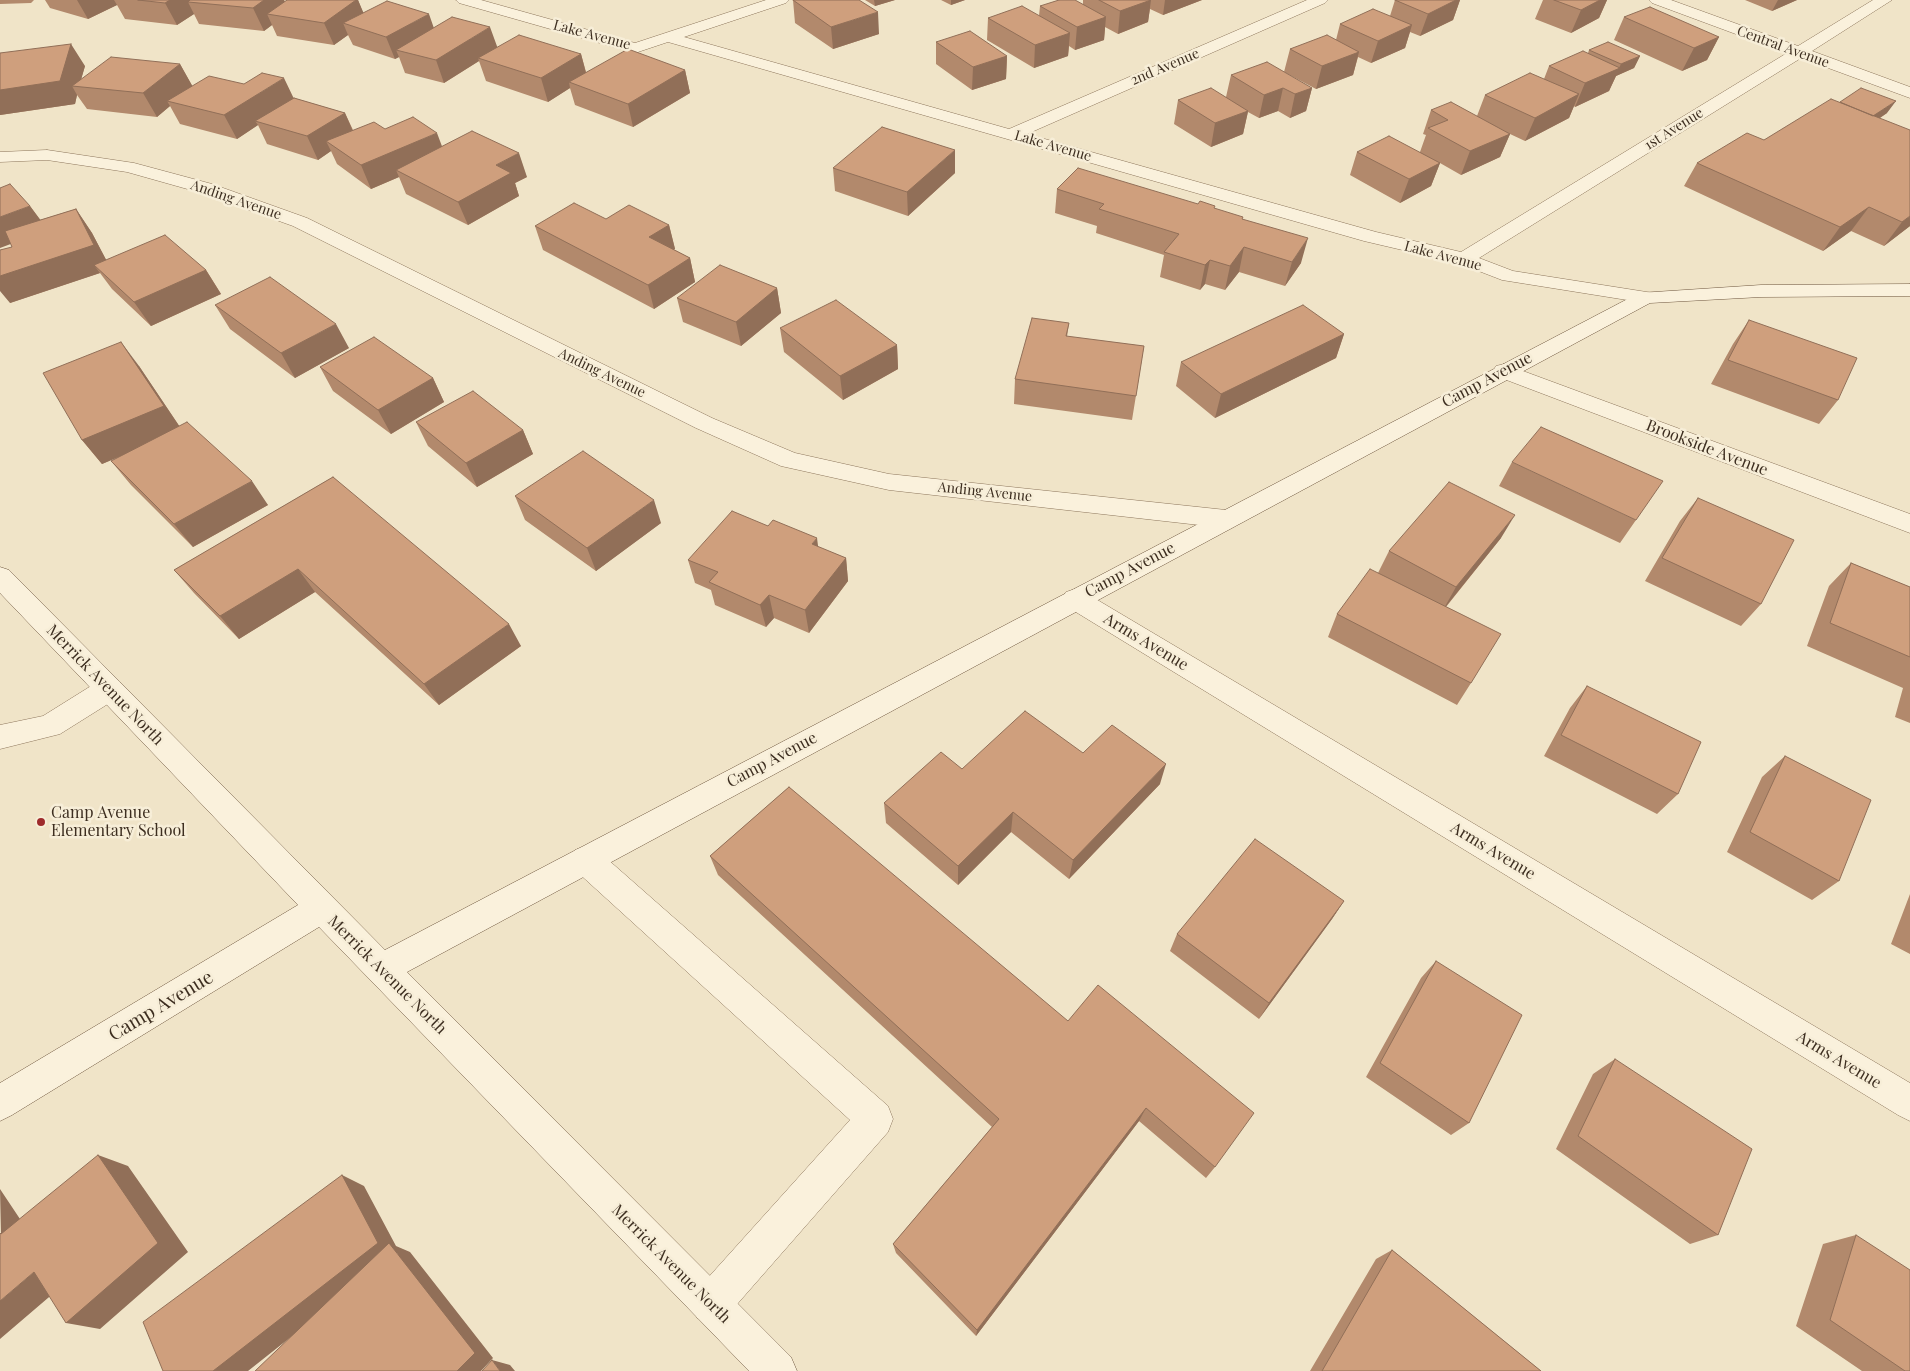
<!DOCTYPE html>
<html>
<head>
<meta charset="utf-8">
<style>
  body { margin:0 }
  canvas { display:block; background:#f0e4c8 }
</style>
</head>
<body>
<canvas width="1910" height="1371"></canvas>
<script>
const g = document.querySelector('canvas').getContext('2d');
g.lineJoin = 'round';
function toPath(rows) {
  const path = new Path2D();
  for (const r of rows) {
    path.moveTo(r[0], r[1]);
    for (let i = 2; i < r.length; i += 2) path.lineTo(r[i], r[i + 1]);
  }
  return path;
}
function strokePath(path, color, width, dash) {
  g.strokeStyle = color;
  g.lineWidth = width;
  g.lineCap = dash ? 'butt' : 'round';
  g.setLineDash(dash || []);
  g.stroke(path);
}
function fill(path, color) {
  g.fillStyle = color;
  g.fill(path, 'evenodd');
}
function write(font, color, halo, rows, align = 'center') {
  g.font = font + ' "Playfair Display",serif';
  g.lineWidth = 5;
  g.setLineDash([]);
  g.textBaseline = 'middle';
  g.strokeStyle = halo;
  g.fillStyle = color;
  for (const [text, x, y, turn = 0] of rows) {
    g.save();
    g.translate(x, y);
    g.rotate((+turn || 0) * Math.PI / 180);
    g.textAlign = isNaN(turn) ? turn : align;
    if (halo) g.strokeText(text, 0, 0);
    g.fillText(text, 0, 0);
    g.restore();
  }
}
const lane = toPath([
  [109,678,119,681,123,689,119,697,60,734,0,749,0,725,43,716,99,681,109,678],
  [586,846,597,850,888,1106,893,1119,888,1132,725,1318,711,1323,697,1318,692,1304,697,1290,850,1120,575,870,571,860,575,850,586,846]
]);
const street = toPath([
  [456,0,481,0,635,43,766,0,789,0,786,3,684,37,1009,129,1307,0,1328,0,1325,3,1027,134,1376,232,1461,252,1787,53,1652,3,1649,0,1671,0,1798,46,1873,0,1892,0,1812,51,1910,87,1910,98,1801,58,1479,258,1513,271,1653,293,1656,297,1653,301,1646,303,1502,280,1458,263,1364,241,668,42,635,53,459,3,456,0],
  [47,150,134,163,212,184,307,218,712,418,795,453,889,474,1226,510,1235,513,1238,519,1235,525,1226,528,889,490,781,466,696,428,293,226,198,192,127,172,47,160,0,162,0,152,47,150],
  [1504,364,1910,514,1910,533,1496,376,1493,371,1496,366,1504,364],
  [1075,589,1084,592,1910,1083,1910,1121,1898,1115,1066,606,1062,599,1066,592,1075,589]
]);
const secondary = toPath([
  [1910,284,1910,296,1761,297,1650,303,407,972,791,1357,797,1371,749,1371,319,927,12,1115,0,1121,0,1083,298,905,0,593,0,567,9,570,385,950,1639,293,1761,285,1910,284]
]);
strokePath(lane, '#8d765c', 1);
strokePath(street, '#8d765c', 1);
strokePath(secondary, '#6f573f', 1);
fill(lane, '#faf1dc');
fill(street, '#faf1dc');
fill(secondary, '#faf1dc');
fill(toPath([
  [0,0,34,0,31,3,0,4],
  [45,0,284,0,285,2,287,0,358,0,363,13,434,28,497,47,581,54,586,72,685,70,690,93,633,127,575,105,570,88,548,102,486,81,479,61,444,83,405,73,399,57,395,59,353,45,348,35,334,45,277,36,272,25,264,31,199,24,194,14,177,25,125,19,117,5,88,19,50,8],
  [793,0,879,34,833,49,795,23],
  [865,0,895,0,875,6],
  [941,0,965,0,951,5],
  [1083,0,1202,0,1163,15,1150,9,1148,22,1118,34,1105,27,1104,40,1075,50,1069,46,1068,56,1034,68,987,40,988,18,1039,16,1040,6,1083,4],
  [1395,0,1460,0,1453,20,1420,36,1410,32,1405,48,1371,63,1358,57,1353,75,1316,89,1284,72,1290,49,1336,40,1340,24,1390,16],
  [1543,0,1607,0,1599,18,1571,33,1535,19],
  [1745,0,1797,0,1772,11],
  [1624,17,1719,37,1707,60,1682,71,1614,40],
  [936,42,1007,56,1006,79,972,90,936,64],
  [1589,50,1640,56,1634,68,1616,76,1609,91,1575,107,1574,106,1569,118,1525,141,1510,134,1500,157,1461,175,1440,163,1431,186,1400,203,1350,175,1357,152,1420,152,1426,135,1423,134,1431,110,1477,116,1485,95,1544,79,1549,66,1588,53],
  [0,53,85,66,81,79,180,64,192,86,294,98,345,113,353,130,385,129,442,146,527,177,515,183,519,196,468,225,406,194,399,177,371,189,337,164,331,151,318,160,267,144,258,125,237,139,180,124,170,106,157,117,87,109,77,95,75,104,0,115],
  [1231,75,1312,88,1306,111,1290,118,1278,111,1259,118,1248,112,1243,134,1211,147,1174,124,1178,100,1226,97],
  [1840,102,1887,113,1880,118,1910,226,1884,246,1851,231,1823,251,1684,186,1697,163,1764,140],
  [833,168,955,173,908,216,835,191],
  [1057,189,1215,209,1242,219,1301,263,1285,286,1239,272,1225,290,1205,284,1200,290,1160,277,1164,255,1096,233,1097,226,1055,213],
  [30,206,40,220,76,209,92,233,106,260,206,270,221,294,151,326,112,289,100,273,10,303,12,247,11,244],
  [606,219,669,225,675,249,673,249,690,258,695,282,654,309,543,250,535,226],
  [777,288,781,313,741,346,683,322,677,298],
  [215,305,349,348,295,378,230,329],
  [1749,320,1838,400,1819,424,1711,384,1733,344],
  [1069,323,1067,337,1144,346,1132,420,1014,404,1015,379],
  [780,328,897,345,898,369,843,400,784,352],
  [1344,334,1336,358,1215,418,1176,386,1181,362],
  [139,366,179,426,268,505,193,547,131,485,111,461,123,455,102,464,82,440],
  [320,367,433,378,444,402,391,434,333,391],
  [416,422,523,430,533,454,477,487,428,446],
  [1512,462,1636,520,1620,543,1499,486],
  [333,477,521,646,439,705,315,592,239,639,194,593,174,570],
  [515,496,661,523,596,571,525,520],
  [1698,498,1761,604,1741,626,1645,581,1680,521],
  [1501,538,1446,607,1471,683,1457,705,1328,637,1337,614,1378,573,1389,551],
  [818,547,846,558,848,581,809,633,774,618,766,627,715,605,711,590,695,583,688,560],
  [1851,563,1910,587,1910,723,1895,717,1903,688,1807,646,1829,586],
  [1587,686,1678,794,1657,814,1544,756,1570,708],
  [1083,753,1160,784,1069,879,1011,832,958,885,886,823,884,803,962,769],
  [1785,756,1839,881,1812,900,1727,852,1762,777],
  [789,787,1215,1167,1206,1178,1139,1121,976,1336,896,1253,893,1244,992,1127,718,875,710,856],
  [1910,894,1910,954,1891,944],
  [1344,901,1332,919,1259,1019,1170,951,1177,934],
  [1436,961,1469,1123,1451,1135,1366,1077,1421,978],
  [1615,1059,1718,1235,1690,1244,1556,1149,1593,1074],
  [1856,1235,1910,1371,1862,1371,1796,1326,1823,1244],
  [1392,1250,1541,1371,1310,1371,1376,1259]
]), '#b2896c');
fill(toPath([
  [77,0,114,0,117,5,88,19],
  [170,0,208,0,188,2,194,14,177,25,165,3],
  [264,0,284,0,289,11,267,14,272,25,264,31,253,8],
  [356,0,358,0,367,21,343,23,348,35,334,45,324,23],
  [874,0,895,0,875,6],
  [951,0,965,0,951,5],
  [1151,0,1148,22,1118,34,1120,11],
  [1165,0,1202,0,1163,15],
  [1456,0,1460,0,1453,20,1420,36,1428,14],
  [1600,0,1607,0,1599,18,1571,33,1581,10],
  [1778,0,1797,0,1772,11],
  [878,12,879,34,833,49,831,27],
  [429,14,437,37,396,50,399,57,395,59,386,37],
  [1106,17,1104,40,1075,50,1077,27],
  [1412,25,1405,48,1371,63,1378,41],
  [490,27,498,49,478,58,479,61,444,83,436,60],
  [1070,33,1068,56,1034,68,1035,45],
  [1719,37,1707,60,1682,71,1694,48],
  [71,44,85,66,79,87,72,86,77,95,75,104,0,115,0,90],
  [1359,52,1353,75,1316,89,1322,66],
  [581,54,587,77,569,82,570,88,548,102,541,78],
  [1007,56,1006,79,972,90,973,67],
  [1640,56,1634,68,1616,76,1609,91,1575,107,1585,83,1619,68,1621,64],
  [180,64,193,87,167,101,170,106,157,117,143,93],
  [685,70,690,93,633,127,628,104],
  [284,78,295,101,255,121,258,125,237,139,224,115],
  [1283,88,1278,111,1259,118,1264,95],
  [1312,88,1306,111,1290,118,1295,94],
  [1579,94,1569,118,1525,141,1535,118],
  [1896,101,1887,113,1860,131,1868,119],
  [1248,111,1243,134,1211,147,1215,123],
  [345,113,355,136,326,141,331,151,318,160,307,136],
  [437,133,446,157,396,170,399,177,371,189,361,165],
  [1510,134,1500,157,1461,175,1470,151],
  [955,150,955,173,908,216,907,192],
  [519,153,527,177,515,183,519,196,468,225,458,202,496,165],
  [1440,163,1431,186,1400,203,1409,179],
  [30,206,48,230,0,248,0,217],
  [1869,207,1851,231,1823,251,1840,227],
  [76,209,92,233,111,269,94,265,100,273,10,303,0,291,0,276],
  [1910,216,1910,226,1884,246,1902,222],
  [669,225,675,249,655,261,649,237],
  [1308,238,1301,263,1285,286,1292,262],
  [1244,247,1239,272,1225,290,1230,266],
  [690,258,695,282,654,309,648,285],
  [1210,260,1205,284,1200,290,1205,265],
  [206,270,221,294,151,326,134,302],
  [777,288,781,313,741,346,736,322],
  [336,324,349,348,295,378,281,353],
  [1344,334,1336,358,1215,418,1221,394],
  [121,342,139,366,182,430,102,464,82,440],
  [897,345,898,369,843,400,840,376],
  [433,378,444,402,391,434,378,410],
  [523,430,533,454,477,487,466,463],
  [252,481,268,505,193,547,174,524],
  [654,500,661,523,596,571,587,548],
  [1515,515,1501,538,1443,610,1456,587],
  [817,538,820,561,812,544],
  [846,558,848,581,809,633,805,610],
  [298,569,315,592,239,639,220,616],
  [769,595,774,618,766,627,760,605],
  [509,624,521,646,439,705,424,684],
  [1166,764,1160,784,1069,879,1073,860],
  [1013,812,1011,832,958,885,958,866],
  [1344,901,1332,919,1259,1019,1269,1003],
  [1146,1108,1139,1121,976,1336,977,1330],
  [98,1155,128,1166,188,1252,100,1329,66,1323],
  [342,1175,364,1186,396,1246,410,1252,493,1358,481,1371,457,1371,397,1253,248,1371,213,1371],
  [0,1189,36,1243,1,1234],
  [34,1272,69,1280,0,1339,0,1301],
  [492,1360,510,1365,515,1371,500,1371]
]), '#916f58');
const building = toPath([
  [138,0,170,0,165,3,138,0],
  [190,0,264,0,253,8,188,2,190,0],
  [287,0,356,0,324,23,267,14,287,0],
  [793,0,859,0,878,12,831,27,793,0],
  [1059,0,1075,0,1106,17,1077,27,1040,6,1059,0],
  [1099,0,1151,0,1120,11,1099,0],
  [1395,0,1456,0,1428,14,1395,0],
  [1554,0,1600,0,1581,10,1554,0],
  [387,1,429,14,386,37,343,23,387,1],
  [1022,6,1070,33,1035,45,988,18,1022,6],
  [1650,7,1719,37,1694,48,1624,17,1650,7],
  [1373,9,1412,25,1378,41,1340,24,1373,9],
  [452,17,490,27,436,60,396,50,452,17],
  [970,31,1007,56,973,67,936,42,970,31],
  [519,35,581,54,541,78,478,58,519,35],
  [1327,35,1359,52,1322,66,1290,49,1327,35],
  [1608,42,1640,56,1621,64,1589,50,1608,42],
  [71,44,60,81,0,90,0,53,71,44],
  [628,49,685,70,628,104,569,82,628,49],
  [1583,51,1620,68,1585,83,1549,66,1583,51],
  [111,57,180,64,143,93,72,86,111,57],
  [1267,62,1312,88,1295,94,1283,88,1264,95,1231,75,1267,62],
  [262,73,284,78,224,115,167,101,209,76,244,84,262,73],
  [1530,73,1579,94,1535,118,1485,95,1530,73],
  [1211,88,1248,111,1215,123,1178,100,1211,88],
  [1861,88,1896,101,1873,116,1840,102,1861,88],
  [294,98,345,113,307,136,255,121,294,98],
  [1831,99,1910,130,1910,216,1902,222,1869,207,1840,227,1697,163,1747,133,1764,140,1831,99],
  [1451,102,1510,134,1470,151,1428,128,1448,120,1431,110,1451,102],
  [413,117,437,133,361,165,326,141,374,122,385,129,413,117],
  [882,127,955,150,907,192,833,168,882,127],
  [472,131,519,153,496,165,511,173,458,202,396,170,472,131],
  [1389,136,1440,163,1409,179,1357,152,1389,136],
  [1078,168,1198,204,1200,201,1215,206,1214,208,1243,217,1242,219,1308,238,1292,262,1244,247,1230,266,1210,260,1205,265,1164,252,1179,234,1099,209,1104,204,1057,189,1078,168],
  [10,184,30,206,0,217,0,188,10,184],
  [574,203,606,219,629,205,669,225,649,237,690,258,648,285,535,226,574,203],
  [76,209,94,245,0,276,0,250,12,247,5,231,76,209],
  [165,235,206,270,134,302,94,265,165,235],
  [720,265,777,288,736,322,677,298,720,265],
  [270,277,336,324,281,353,215,305,270,277],
  [836,300,897,345,840,376,780,328,836,300],
  [1303,305,1344,334,1221,394,1181,362,1303,305],
  [1032,318,1069,323,1066,336,1144,346,1136,396,1015,379,1032,318],
  [1749,320,1857,358,1838,400,1728,360,1749,320],
  [374,337,433,378,378,410,320,367,374,337],
  [121,342,164,406,82,440,43,373,121,342],
  [473,391,523,430,466,463,416,422,473,391],
  [187,422,252,481,174,524,111,461,187,422],
  [1541,427,1663,481,1636,520,1512,462,1541,427],
  [583,451,654,500,587,548,515,496,583,451],
  [333,477,509,624,424,684,298,569,220,616,174,570,333,477],
  [1449,482,1515,515,1456,587,1389,551,1449,482],
  [1698,498,1794,540,1761,604,1662,558,1698,498],
  [732,511,768,526,773,520,817,538,812,544,846,558,805,610,769,595,760,605,709,582,718,572,688,560,732,511],
  [1851,563,1910,587,1910,657,1830,623,1851,563],
  [1370,569,1501,634,1471,683,1337,614,1370,569],
  [1587,686,1701,742,1678,794,1561,735,1587,686],
  [1025,711,1083,753,1112,725,1166,764,1073,860,1013,812,958,866,884,803,941,752,962,769,1025,711],
  [1785,756,1871,800,1839,881,1750,832,1785,756],
  [789,787,1068,1021,1098,985,1254,1113,1215,1167,1146,1108,977,1330,893,1244,999,1119,710,856,789,787],
  [1255,839,1344,901,1269,1003,1177,934,1255,839],
  [1436,961,1522,1015,1469,1123,1380,1063,1436,961],
  [1615,1059,1752,1149,1718,1235,1578,1136,1615,1059],
  [98,1155,158,1243,66,1323,34,1272,0,1301,0,1233,1,1234,98,1155],
  [342,1175,378,1243,213,1371,163,1371,143,1322,342,1175],
  [1856,1235,1910,1270,1910,1371,1905,1371,1830,1320,1856,1235],
  [389,1243,475,1353,457,1371,255,1371,389,1243],
  [1392,1250,1541,1371,1322,1371,1392,1250],
  [492,1360,500,1371,482,1371,492,1360]
]);
fill(building, '#cf9f7d');
strokePath(building, '#916f58', 1);
for (const [x, y, r, color] of [
  [41,822,5,"#9e2a2b"]
]) {
  const dot = new Path2D();
  dot.arc(x, y, r, 0, 2 * Math.PI);
  g.fillStyle = color;
  g.fill(dot);
  strokePath(dot, '#f7eed8', 2);
}
write('14px', '#3d2e20', '#f7eed8', [
  ["Lake Avenue",592,35,15],
  ["Central Avenue",1783,47,20],
  ["2nd Avenue",1165,67,-23],
  ["1st Avenue",1674,129,-32],
  ["Lake Avenue",1053,146,16],
  ["Anding Avenue",236,200,19],
  ["Lake Avenue",1443,256,15],
  ["Anding Avenue",602,373,26],
  ["Anding Avenue",985,492,6]
]);
write('16px', '#3d2e20', '#f7eed8', [
  ["Camp Avenue",1487,380,-28],
  ["Brookside Avenue",1707,448,21],
  ["Camp Avenue",1130,570,-28],
  ["Arms Avenue",1146,642,31],
  ["Merrick Avenue North",105,685,46],
  ["Camp Avenue",772,760,-28],
  ["Arms Avenue",1493,851,31],
  ["Merrick Avenue North",387,975,45],
  ["Arms Avenue",1839,1060,31],
  ["Merrick Avenue North",671,1264,45]
]);
write('16px', '#3d2e20', '#f7eed8', [
  ["Camp Avenue",51,813],
  ["Elementary School",51,831]
], 'left');
write('19px', '#3d2e20', '#f7eed8', [
  ["Camp Avenue",161,1006,-31]
]);
</script>
</body>
</html>
